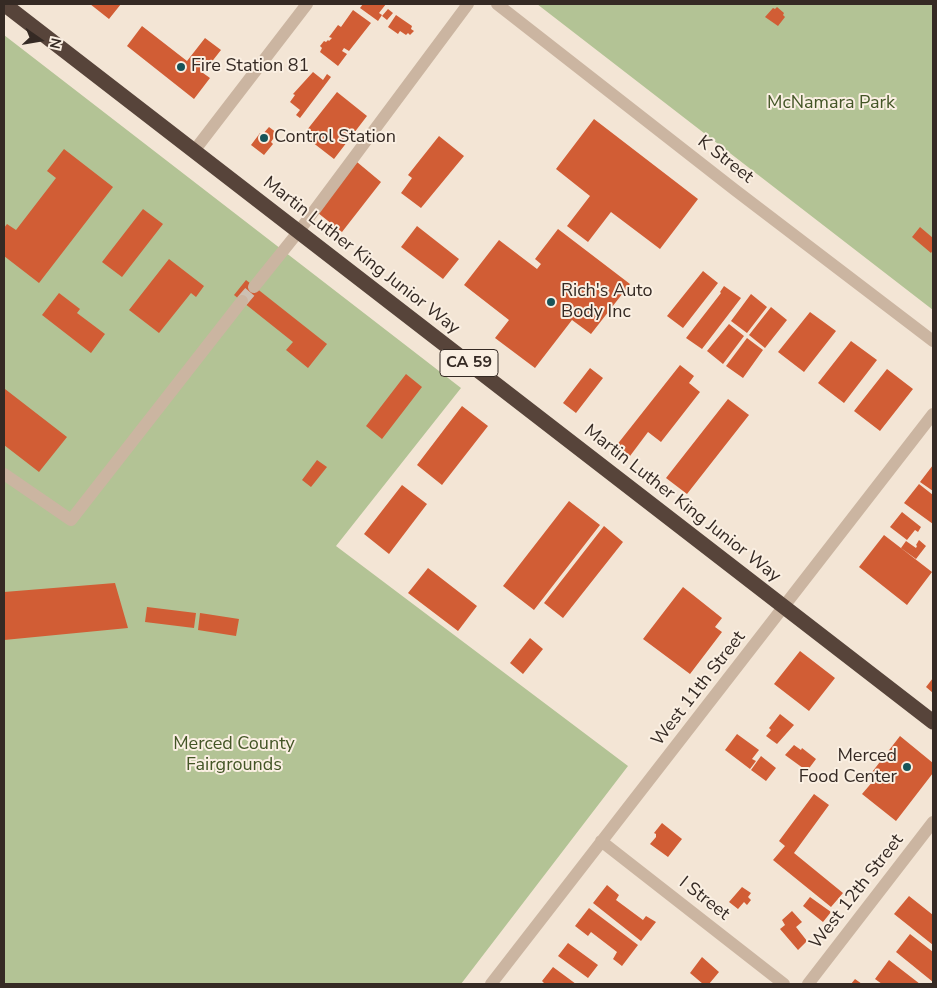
<!DOCTYPE html>
<html>
<head>
<meta charset="utf-8">
<style>
  body { margin:0 }
  #map { position:relative; width:937px; height:988px; overflow:hidden; background:#f3e5d5; font-family:"Nunito Sans",sans-serif }
  canvas { display:block }
  .frame { position:absolute; inset:0; border:5px solid #352a24; pointer-events:none }
  .north { position:absolute; left:15px; top:15px; width:50px; height:50px; -webkit-text-stroke:4px #faefe2; paint-order:stroke; rotate:103deg; font-size:14px; font-weight:700; line-height:20px; text-align:center; color:#352a24 }
  .north::after { content:''; display:block; margin:auto; width:18px; height:22px; background:#352a24; clip-path:polygon(50% 0,100% 100%,50% 72%,0 100%) }
</style>
</head>
<body>
<div id="map">
<canvas width="937" height="988"></canvas>
<div class="frame"></div>
<div class="north">N</div>
</div>
<script>
const g = document.querySelector('canvas').getContext('2d');
g.lineJoin = 'round';
function fill(path, color) {
  g.fillStyle = color;
  g.fill(path, 'evenodd');
}
function toPath(rows) {
  const path = new Path2D();
  for (const r of rows) {
    path.moveTo(r[0], r[1]);
    for (let i = 2; i < r.length; i += 2) path.lineTo(r[i], r[i + 1]);
  }
  return path;
}
function strokePath(path, color, width, dash) {
  g.strokeStyle = color;
  g.lineWidth = width;
  g.lineCap = dash ? 'butt' : 'round';
  g.setLineDash(dash || []);
  g.stroke(path);
}
function write(font, color, halo, rows, align = 'center') {
  g.font = font + ' "Nunito Sans",sans-serif';
  g.lineWidth = 4;
  g.setLineDash([]);
  g.textBaseline = 'middle';
  g.strokeStyle = halo;
  g.fillStyle = color;
  for (const [text, x, y, turn = 0] of rows) {
    g.save();
    g.translate(x, y);
    g.rotate((+turn || 0) * Math.PI / 180);
    g.textAlign = isNaN(turn) ? turn : align;
    if (halo) g.strokeText(text, 0, 0);
    g.fillText(text, 0, 0);
    g.restore();
  }
}
fill(toPath([
  [537,4,933,4,933,310],
  [4,35,461,388,336,546,628,766,461,984,4,984]
]), '#b3c395');
fill(toPath([
  [90,4,121,4,109,19],
  [363,4,386,4,379,13,382,15,378,21,360,8],
  [777,7,784,13,783,15,785,17,778,26,765,17,773,8,775,9],
  [388,9,393,13,387,20,382,16],
  [353,10,371,23,349,51,344,48,342,51,347,54,338,66,320,52,322,48,320,46,324,41,326,42,328,40,329,41,332,38,329,37,338,25,341,27],
  [396,15,412,26,411,29,414,31,410,35,408,33,406,35,400,31,398,34,388,27],
  [142,26,187,61,205,38,221,50,203,73,210,78,194,99,127,46],
  [313,72,323,80,327,74,331,77,300,118,296,115,300,110,290,102,295,95,293,94],
  [337,92,367,116,334,159,303,135],
  [594,119,698,199,660,249,611,212,588,242,567,226,590,196,556,169],
  [269,127,277,133,271,142,273,144,264,155,251,145,260,133,262,135],
  [439,136,464,156,421,208,401,193,412,178,408,175],
  [64,149,113,187,39,283,4,256,4,228,7,224,16,230,56,178,47,171],
  [357,162,381,182,342,232,318,213],
  [143,209,163,224,122,277,102,262],
  [417,226,459,259,443,279,401,247],
  [920,227,933,238,933,250,931,253,912,237],
  [558,229,630,284,591,334,572,320,535,368,495,338,509,320,464,285,499,240,537,269,541,264,535,259],
  [169,259,204,286,196,297,191,293,159,333,129,310],
  [703,271,718,283,683,328,667,316],
  [246,280,327,344,308,368,286,350,293,342,234,295],
  [724,286,741,298,702,349,686,338,721,293,720,292],
  [59,293,80,309,77,313,105,334,91,353,42,315],
  [751,294,767,307,747,333,731,321],
  [771,307,787,320,765,348,749,335],
  [810,312,836,331,804,372,778,352],
  [729,324,744,336,723,364,707,351],
  [747,338,763,350,743,378,726,366],
  [851,341,877,360,844,403,818,383],
  [680,365,694,376,689,383,700,392,661,442,648,432,630,456,616,446],
  [590,368,603,378,576,413,563,403],
  [887,369,913,389,880,431,854,411],
  [406,374,422,387,382,439,366,426],
  [5,389,67,437,39,472,4,445],
  [728,399,749,415,687,494,666,478],
  [462,406,488,426,442,485,417,465],
  [317,460,327,467,311,487,302,480],
  [933,465,933,491,920,482],
  [919,484,933,495,933,524,904,503],
  [402,485,427,504,389,554,364,534],
  [569,501,600,525,534,610,503,586],
  [902,512,921,527,918,532,915,530,907,540,890,527],
  [604,526,623,542,563,618,544,603],
  [884,535,932,572,907,605,859,567],
  [919,540,926,546,916,559,901,548,906,541,916,548,917,546,916,545],
  [428,568,477,606,458,631,408,593],
  [115,583,128,628,4,640,4,592],
  [683,587,722,618,715,627,722,632,690,674,643,639],
  [147,607,196,613,194,628,145,622],
  [200,613,239,619,236,636,198,630],
  [530,638,543,649,523,674,510,663],
  [800,651,835,678,809,711,774,684],
  [933,678,933,693,926,687],
  [780,714,794,725,777,744,766,736,771,730,769,728],
  [737,734,759,750,752,759,756,761,750,769,725,750],
  [900,736,933,763,933,773,896,821,862,794,874,780,869,776],
  [794,745,801,750,802,748,816,759,807,771,785,755],
  [761,756,776,768,766,781,751,770],
  [814,794,829,805,794,853,843,893,831,907,773,860,785,846,779,841],
  [662,823,682,839,668,857,650,844,656,837,656,834,654,833],
  [607,885,619,895,616,900,643,920,646,916,656,922,641,941,593,903],
  [742,887,751,893,748,897,751,900,747,905,744,902,738,909,729,902],
  [909,896,933,915,933,945,894,914],
  [810,897,831,912,823,922,803,906],
  [589,908,638,945,622,966,613,959,617,952,591,932,588,936,575,926],
  [792,911,802,922,796,927,807,941,798,950,780,929,785,925,782,920],
  [910,934,933,952,933,982,896,952],
  [568,943,598,965,588,978,558,956],
  [702,957,719,972,709,984,703,984,690,973],
  [889,960,920,984,882,984,875,979],
  [553,967,576,984,545,984,542,981],
  [855,979,862,984,851,984]
]), '#d15d35');
strokePath(toPath([
  [242,301,254,287]
]), '#cdc0b2', 12, [12, 6]);
strokePath(toPath([
  [497,4,735,190,933,341],
  [194,151,307,4],
  [254,287,299,231,468,4],
  [4,474,71,520,242,301],
  [601,841,784,984],
  [491,984,933,414],
  [808,984,933,822]
]), '#cbb5a1', 12);
strokePath(toPath([
  [4,4,933,722]
]), '#57443a', 15);
for (const [x, y, r, color] of [
  [181,67,5,"#175459"],
  [264,138,5,"#175459"],
  [551,302,5,"#175459"],
  [907,767,5,"#175459"]
]) {
  const dot = new Path2D();
  dot.arc(x, y, r, 0, 2 * Math.PI);
  g.fillStyle = color;
  g.fill(dot);
  strokePath(dot, '#faefe2', 2);
}
for (const [x, y, w] of [
  [469,363,58]
]) {
  const box = new Path2D();
  box.roundRect(x - w / 2, y - 13.5, w, 27, 4);
  g.fillStyle = '#faefe2';
  g.fill(box);
  strokePath(box, '#352a24', 1);
}
write('bold 16px', '#352a24', null, [
  ["CA 59",469,363]
]);
write('18px', '#352a24', '#faefe2', [
  ["Fire Station 81",191,67],
  ["Control Station",274,138],
  ["Rich's Auto",561,292],
  ["Body Inc",561,313],
  ["Merced",897,757,"right"],
  ["Food Center",897,778,"right"]
], 'left');
write('18px', '#435526', '#faefe2', [
  ["McNamara Park",831,104],
  ["Merced County",234,745],
  ["Fairgrounds",234,766]
]);
write('18px', '#352a24', '#faefe2', [
  ["K Street",725,160,38],
  ["Martin Luther King Junior Way",361,256,38],
  ["Martin Luther King Junior Way",682,504,38],
  ["West 11th Street",699,689,-52],
  ["West 12th Street",857,892,-52],
  ["I Street",704,899,38]
]);
</script>
</body>
</html>
